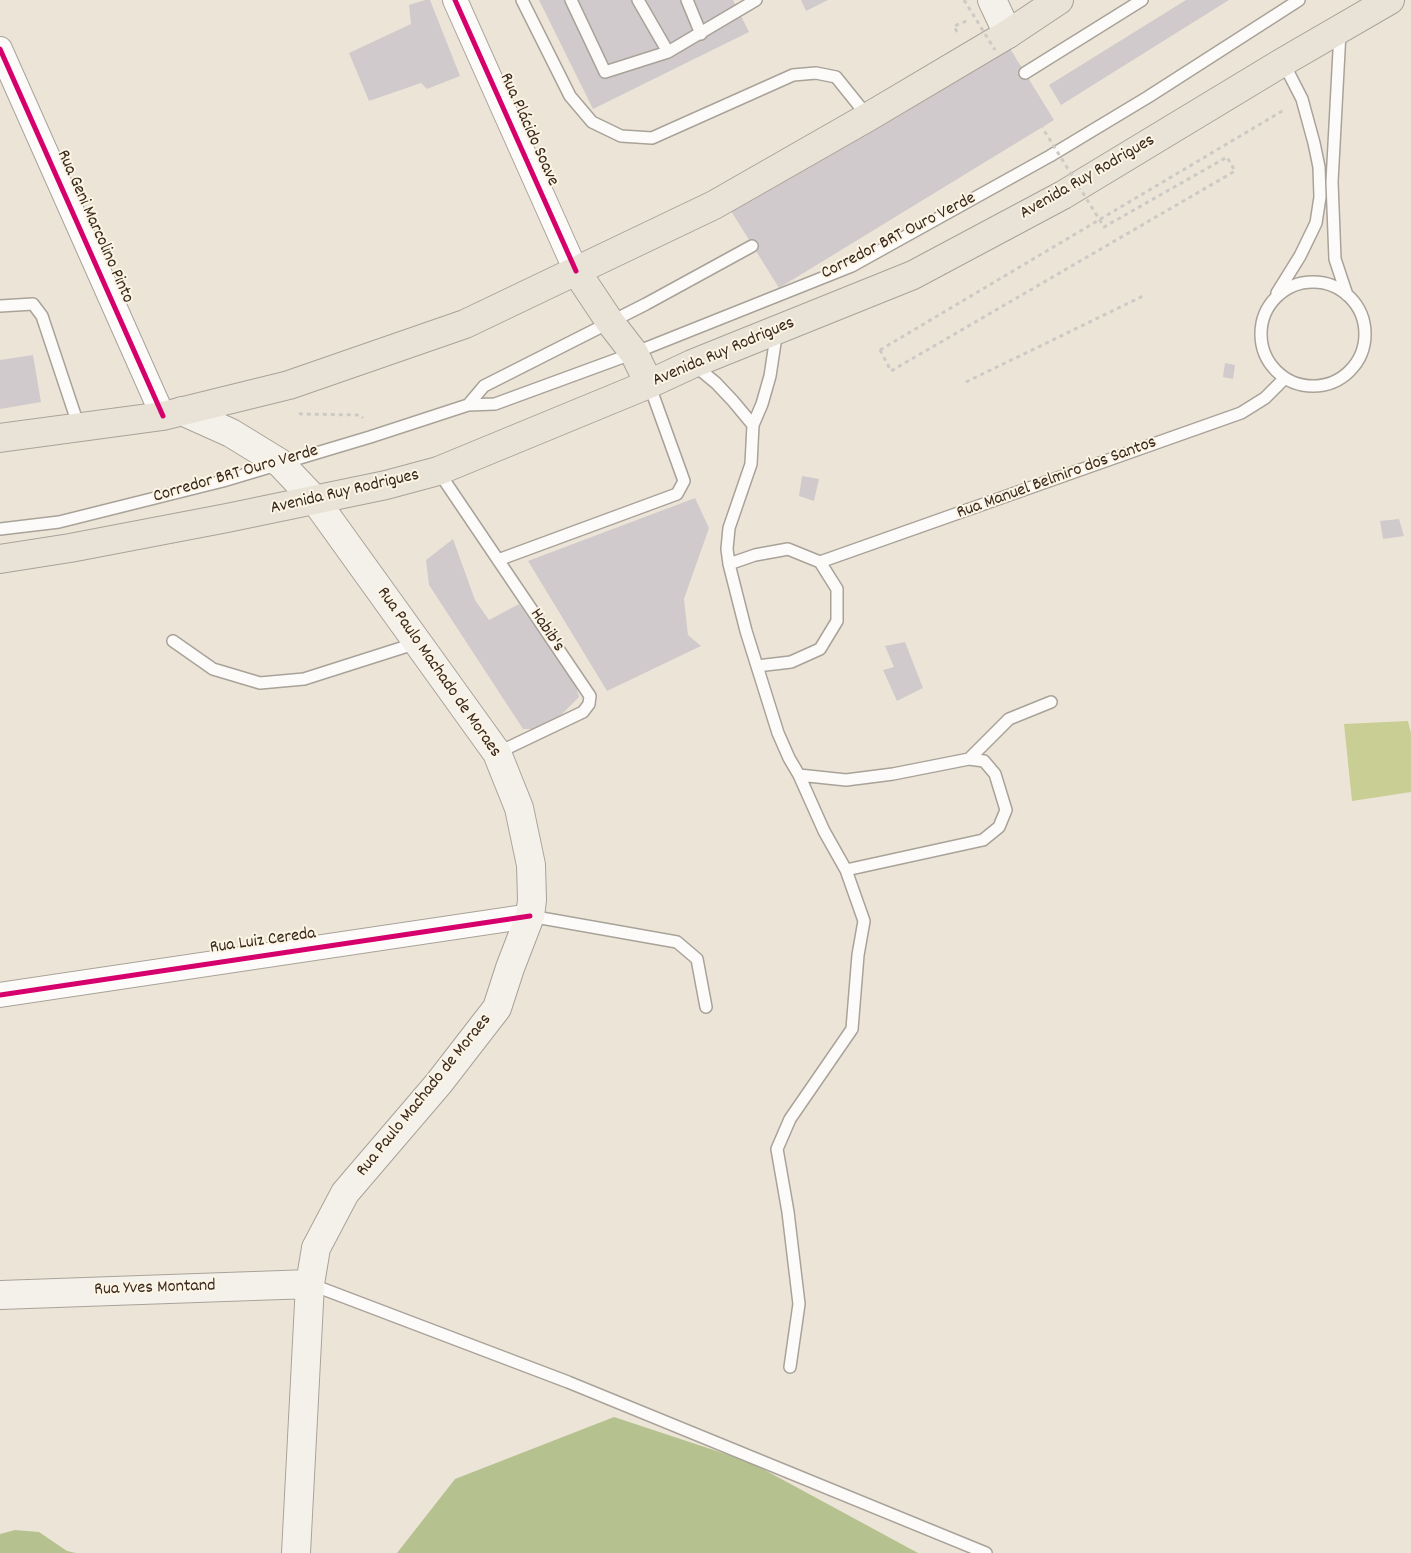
<!DOCTYPE html>
<html>
<head>
<meta charset="utf-8">
<style>
  body { margin:0 }
  canvas { display:block; background:#ece5d7 }
</style>
</head>
<body>
<canvas width="1411" height="1553"></canvas>
<script>
const ctx = document.querySelector('canvas').getContext('2d');
ctx.lineJoin = 'round';
function paint(path, color) { ctx.fillStyle = color; ctx.fill(path, 'evenodd'); }
const poly = rows => new Path2D(rows.map(r => 'M' + r).join(''));
function trace(path, color, width, dash) { ctx.strokeStyle = color; ctx.lineWidth = width; ctx.lineCap = dash ? 'butt' : 'round'; ctx.setLineDash(dash || []); ctx.stroke(path); }
function drawText(font, color, halo, rows, align = 'center') {
  ctx.font = font + ' Dekko,sans-serif'; ctx.lineWidth = 4; ctx.setLineDash([]); ctx.textBaseline = 'middle'; ctx.strokeStyle = halo; ctx.fillStyle = color; for (const [text, x, y, turn = 0] of rows) {
    ctx.save(); ctx.translate(x, y); ctx.rotate((+turn || 0) * Math.PI / 180); ctx.textAlign = isNaN(turn) ? turn : align; if (halo) ctx.strokeText(text, 0, 0); ctx.fillText(text, 0, 0); ctx.restore();
  }
}
const green = poly([
  [1408,721,1411,733,1411,792,1352,801,1344,724]
]);
const forest = poly([
  [614,1417,750,1462,918,1553,397,1553,455,1479],
  [15,1530,39,1532,67,1551,76,1553,0,1553,0,1534]
]);
const building = poly([
  [425,0,430,0,460,76,427,89,421,83,369,101,349,53,411,24,409,5],
  [539,0,733,0,749,32,593,109],
  [801,0,828,0,806,11],
  [1186,0,1229,0,1061,105,1049,85],
  [1006,42,1054,120,779,288,731,211],
  [33,355,41,402,0,409,0,360],
  [1225,363,1235,365,1233,379,1223,377],
  [802,476,819,479,814,501,799,496],
  [695,498,709,528,684,599,688,635,701,646,607,691,528,561],
  [1399,519,1404,536,1383,539,1380,521],
  [453,539,475,600,489,620,519,604,576,686,579,697,561,715,540,729,523,729,429,585,426,560],
  [905,642,923,688,897,701,883,670,894,667,885,646]
]);
const path = poly([
  [957,32,954,26,969,20],
  [880,350,1284,110],
  [966,382,1143,296],
  [299,413,301,414,360,415,363,418]
]);
const lane = poly([
  [522,0,570,96,592,122,621,136,652,138,793,75,816,73,836,77,869,118],
  [571,0,605,72,668,52,756,0],
  [638,0,668,52],
  [687,0,701,34],
  [1340,32,1332,182,1335,259,1347,295],
  [1025,73,1142,0],
  '1261 334a52 52 0 1 1 104 0a52 52 0 1 1-104 0Z',
  [1277,293,1300,256,1316,223,1320,197,1319,167,1314,143,1302,99,1283,62],
  [0,306,33,304,42,316,79,427],
  [777,330,770,376,762,404,753,425,751,464,729,528,727,549,729,564,746,631,778,733,789,758,799,775,846,780,893,774,969,759,984,761,995,774,1006,810,999,827,983,840,846,870,824,831,799,775],
  [693,364,716,383,733,401,753,425],
  [468,405,484,386,646,304,752,246],
  [438,471,590,696,589,704,583,712,497,753],
  [0,529,59,522,223,481,370,437,468,405,495,404,634,353,852,266,1050,156,1148,97,1299,0],
  [498,560,677,494,684,481,649,384],
  [820,562,1241,413,1265,398,1285,378],
  [729,564,755,555,788,549,820,562,837,589,837,621,820,649,791,662,757,666],
  [173,641,213,669,260,683,304,679,417,643],
  [969,759,1009,719,1051,702],
  [530,916,677,942,697,959,706,1007],
  [310,1284,568,1382,986,1553],
  [790,1367,799,1304,788,1212,777,1149,790,1119,852,1029,858,955,864,921,846,870]
]);
const street = poly([
  [455,0,576,271],
  [0,49,163,416],
  [0,995,530,916]
]);
const secondary = poly([
  [992,0,1008,34],
  [182,411,231,433,280,463,315,500,497,753,519,808,531,865,532,900,530,916,510,968,497,1008,439,1083,345,1193,316,1248,310,1284,296,1553],
  [0,1295,310,1284]
]);
const primary = poly([
  [576,271,610,322,634,353,649,384],
  [0,438,163,416,289,385,465,324,714,205,868,117,1008,34,1059,0],
  [0,559,70,548,227,518,386,485,438,471,649,384,692,364,913,275,1063,195,1283,62,1390,0]
]);
const pathBridge = poly([
  [964,0,995,50],
  [880,350,891,371,1235,171,1227,157,1104,227,1042,127]
]);
const cycleway = poly([
  [455,0,576,271],
  [0,49,163,416],
  [0,995,530,916]
]);
const streetNames = [
  ["Rua Plácido Soave",528,130,66],
  ["Avenida Ruy Rodrigues",1088,178,-30],
  ["Rua Geni Marcolino Pinto",94,227,66],
  ["Corredor BRT Ouro Verde",899,237,-27],
  ["Avenida Ruy Rodrigues",724,353,-23],
  ["Corredor BRT Ouro Verde",236,475,-16],
  ["Rua Manuel Belmiro dos Santos",1057,479,-20],
  ["Avenida Ruy Rodrigues",345,493,-13],
  ["Habib's",546,631,56],
  ["Rua Paulo Machado de Moraes",438,673,55],
  ["Rua Luiz Cereda",263,942,-8],
  ["Rua Paulo Machado de Moraes",425,1096,-51],
  ["Rua Yves Montand",155,1289,-2]
];
paint(green, '#c9ce94');
paint(forest, '#b6c190');
paint(building, '#d0cacc');
trace(lane, '#a9a299', 14);
trace(street, '#a9a299', 26);
trace(secondary, '#a9a299', 30);
trace(primary, '#a9a299', 30);
trace(path, '#cdc9c5', 3, [4, 4]);
trace(lane, '#fcfbf9', 11);
trace(street, '#fcfbf9', 24);
trace(secondary, '#f4f1eb', 28);
trace(primary, '#e9e2d6', 28);
trace(pathBridge, '#cdc9c5', 3, [4, 4]);
trace(cycleway, '#d6006c', 5);
drawText('18px', '#3b2a1e', '#fcf5e5', streetNames);
</script>
</body>
</html>
